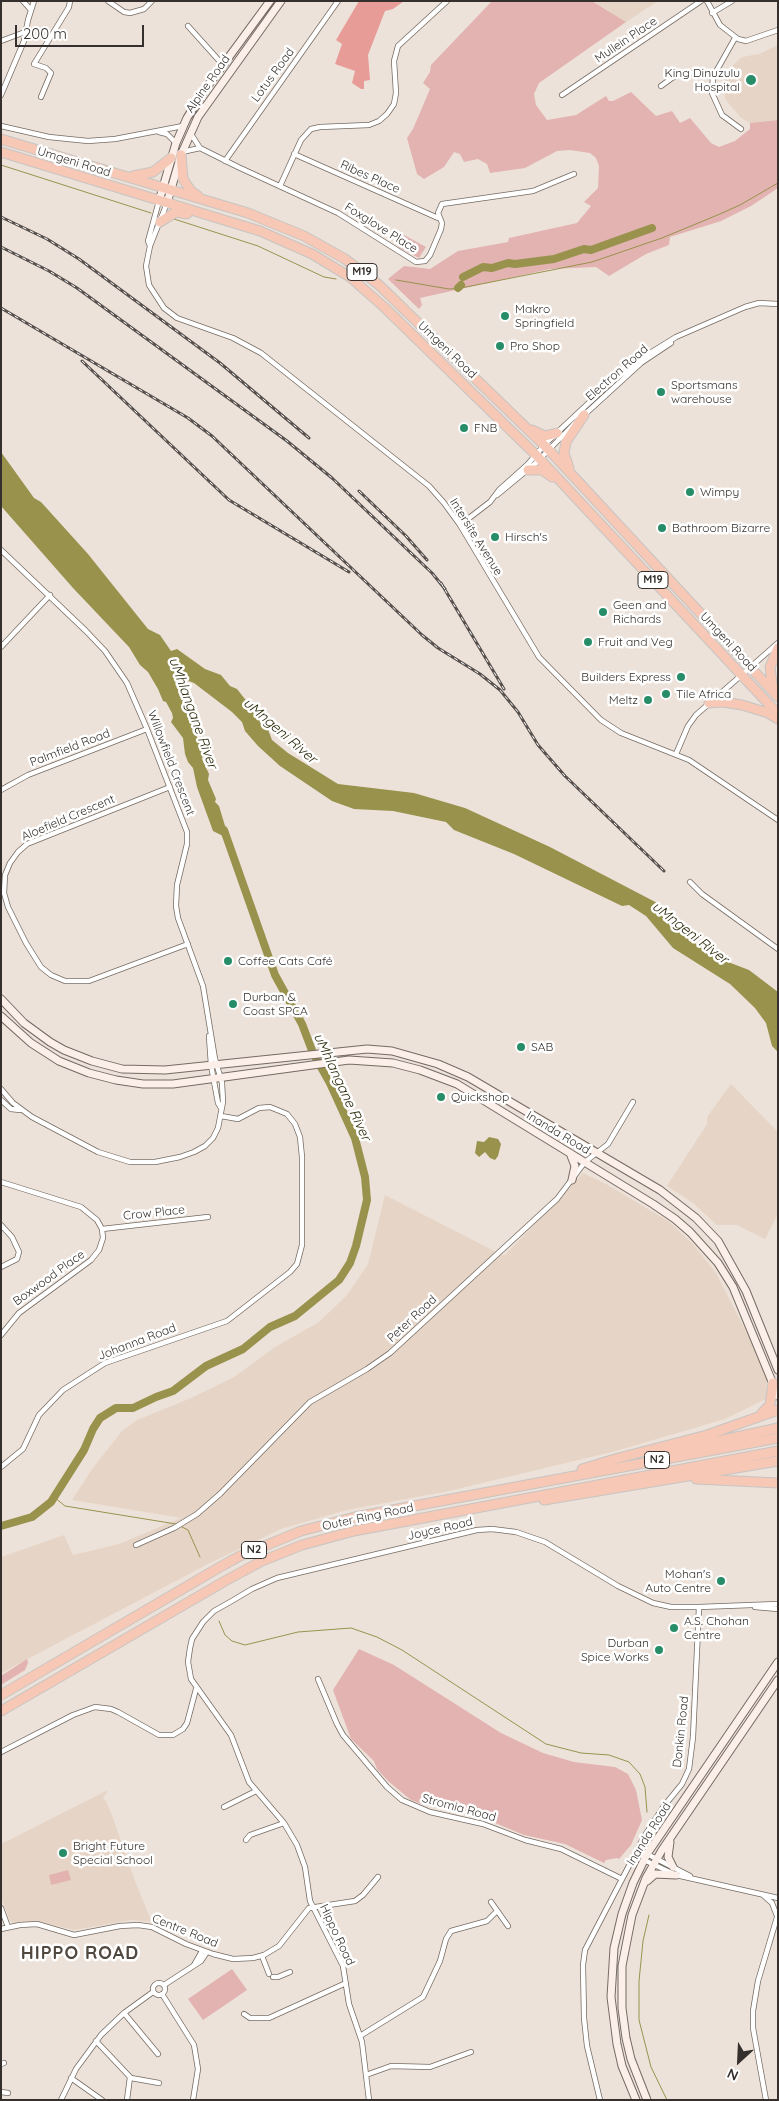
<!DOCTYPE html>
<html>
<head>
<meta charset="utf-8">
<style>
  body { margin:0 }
  #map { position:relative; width:779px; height:2101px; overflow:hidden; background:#ede2d9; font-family:Quicksand,sans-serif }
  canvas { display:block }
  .frame { position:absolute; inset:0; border:2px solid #35302d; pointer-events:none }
  .north { position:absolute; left:714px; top:2036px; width:50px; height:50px; -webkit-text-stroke:4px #fff; paint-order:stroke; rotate:205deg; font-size:14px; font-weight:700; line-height:20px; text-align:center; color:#35302d }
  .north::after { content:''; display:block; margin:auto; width:18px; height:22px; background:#35302d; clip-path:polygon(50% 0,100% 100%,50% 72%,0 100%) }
  .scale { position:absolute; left:15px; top:25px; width:129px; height:22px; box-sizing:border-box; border:2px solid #35302d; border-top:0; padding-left:6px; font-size:15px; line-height:18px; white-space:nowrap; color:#35302d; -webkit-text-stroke:4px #fff; paint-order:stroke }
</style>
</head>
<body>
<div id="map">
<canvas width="779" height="2101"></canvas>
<div class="frame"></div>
<div class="north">N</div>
<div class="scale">200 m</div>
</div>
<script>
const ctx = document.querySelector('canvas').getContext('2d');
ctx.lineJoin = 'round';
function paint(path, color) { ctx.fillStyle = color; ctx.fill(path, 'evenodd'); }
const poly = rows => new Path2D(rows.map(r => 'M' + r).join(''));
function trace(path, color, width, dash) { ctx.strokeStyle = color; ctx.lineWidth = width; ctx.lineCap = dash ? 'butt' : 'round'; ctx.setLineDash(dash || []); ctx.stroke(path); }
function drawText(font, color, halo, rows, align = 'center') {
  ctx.font = font + ' Quicksand,sans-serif'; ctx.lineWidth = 5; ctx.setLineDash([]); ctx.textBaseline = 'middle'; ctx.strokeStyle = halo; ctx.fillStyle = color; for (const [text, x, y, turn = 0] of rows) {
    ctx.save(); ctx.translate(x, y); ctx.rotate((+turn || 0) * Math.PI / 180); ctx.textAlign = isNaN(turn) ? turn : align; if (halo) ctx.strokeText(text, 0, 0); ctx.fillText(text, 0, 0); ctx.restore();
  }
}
const built = poly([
  [593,1,658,1,626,22],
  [778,45,778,120,750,123,741,118,726,100,723,90,725,77,732,66,742,57,759,54],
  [731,1084,778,1132,778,1214,765,1239,737,1225,717,1225,693,1203,667,1186,707,1124,707,1117],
  [583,1173,606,1184,668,1221,693,1244,716,1273,750,1339,767,1381,766,1399,725,1419,616,1451,449,1491,347,1510,281,1529,208,1564,1,1673,1,1557,64,1535,73,1555,119,1544,181,1518,72,1500,92,1469,122,1431,137,1420,191,1398,234,1377,275,1347,319,1322,347,1295,368,1264,385,1195,504,1256],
  [108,1790,103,1799,106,1801,113,1818,135,1881,152,1922,132,1920,74,1930,36,1921,13,1923,9,1919,1,1898,1,1844]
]);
const green = poly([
  [492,1,592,1,626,22,539,83,534,94,536,105,547,120,576,115,606,96,609,101,613,101,631,92,656,116,672,111,680,123,690,118,711,143,719,147,735,141,750,129,750,123,778,120,778,188,751,206,721,221,670,237,669,245,646,254,609,276,596,267,550,269,420,298,422,305,419,309,388,279,404,266,430,269,458,251,508,242,509,238,577,223,591,206,584,202,598,188,599,166,596,158,590,153,570,150,557,151,525,168,490,173,487,164,478,159,464,162,460,154,454,152,444,167,424,179,417,174,407,138,413,129,430,89,423,83,430,72,431,65],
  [404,235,426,247,419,258,398,247],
  [359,1649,394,1665,501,1733,543,1753,574,1762,615,1767,628,1774,636,1790,642,1820,631,1845,619,1859,617,1858,606,1860,604,1863,565,1844,524,1835,469,1812,431,1805,425,1805,411,1800,388,1781,377,1769,374,1761,351,1739,333,1690],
  [27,1659,28,1663,25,1670,1,1685,1,1676],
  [68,1870,71,1880,51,1885,49,1875],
  [232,1969,247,1990,203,2020,188,1999]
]);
const forest = poly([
  [359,1,404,1,393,9,385,11,368,55,370,80,364,81,364,89,361,89,352,83,355,71,335,64,342,44,336,40]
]);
const water = poly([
  [1,452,34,498,41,502,88,554,148,629,160,635,171,651,177,649,205,669,221,675,230,686,237,689,267,727,272,740,288,753,338,784,414,793,465,808,550,847,661,905,674,922,696,944,715,957,749,970,778,992,778,1052,772,1046,766,1023,755,1008,730,984,673,948,646,916,629,905,622,906,514,854,454,830,446,822,393,811,354,809,332,801,280,766,258,746,245,731,242,722,232,712,194,683,178,677,175,681,185,701,189,704,188,709,196,727,195,731,203,753,202,759,209,774,208,780,216,799,215,802,219,806,229,839,213,831,197,787,193,768,188,762,185,754,183,738,171,722,173,718,172,713,166,702,163,701,158,689,148,672,140,665,129,647,73,588,1,506],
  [489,1137,498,1139,501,1144,498,1156,495,1160,490,1158,485,1152,479,1157,475,1153,477,1141,484,1142]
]);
const stream = poly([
  [1,165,151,213],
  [174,219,258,246,324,277,336,279],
  [396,280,449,289,461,288,592,262,662,238,720,214,740,205,778,183],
  [54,1497,65,1506,176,1524],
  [180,1526,188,1530,200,1557],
  [219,1621,225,1635,232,1641,245,1645,298,1632,351,1628,377,1637,402,1650,546,1744,581,1753,609,1755,629,1762,640,1774,645,1787,647,1812],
  [649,1915,643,1941,639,1981,639,2020,651,2067,667,2100]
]);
const river = poly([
  [463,277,483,267,492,268,508,263,515,264,554,259,584,249,591,250,652,228],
  [458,288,461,285],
  [1,1526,32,1517,51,1502,84,1450,93,1429,100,1418,116,1408,133,1408,156,1397,173,1391,206,1366,243,1349,270,1327,295,1316,339,1280,350,1263,356,1246,367,1200,365,1177,355,1138,330,1083,313,1053,302,1024,275,975,224,830]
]);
const street = poly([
  [23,1,31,10],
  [108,1,124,12,130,13,144,9,152,1],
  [707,1,720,25,738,39,746,41,778,30],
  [712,13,732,1],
  [188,26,223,65],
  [735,38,713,77,712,93,722,115,741,129],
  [1,41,25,32],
  [661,86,672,78,683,73,697,73,713,77],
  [1,95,24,41,28,20,34,1],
  [562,95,701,1],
  [41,97,51,73,46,68,34,64,69,7,70,1],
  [1,126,49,137,88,141,115,139,183,126],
  [159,132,167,134,176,143],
  [191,134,200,148,238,167,338,213,416,262,425,261,430,255,441,229,442,223,438,213,442,204,533,191,574,174],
  [182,152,200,148],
  [294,154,438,218],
  [225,161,338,1],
  [280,186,301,140,311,129,320,127,369,125,379,121,387,114,394,104,396,93,394,61,398,46,447,1],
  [167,203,150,246,146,266,149,285,164,308,177,318,233,338,261,353,429,486,444,503,460,525,539,657,601,720,621,733,689,760,778,820],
  [150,246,148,241,159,201],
  [583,416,641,363,671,343],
  [497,495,537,462,574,424],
  [460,525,490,502,499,490,527,465,547,442,607,386,642,358,676,337,745,307,759,303,778,304],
  [1,550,86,631,105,651,127,683,147,729,187,832,187,844,177,885,176,906,178,918,203,986,215,1059,222,1083,223,1102,218,1128,213,1138,205,1146,194,1152,180,1157,155,1162,130,1162,98,1152,32,1117,13,1103,1,1089],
  [1,647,50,595],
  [676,754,688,726,696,715,778,643],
  [170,787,27,844,18,852,10,863,5,875,4,893,8,907,26,943,41,967,51,975,65,981,89,981,188,944],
  [1,790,28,775,147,729],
  [690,882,702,894,778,949],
  [209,1036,211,1065,218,1103,221,1108],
  [1,1100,11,1109,20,1110],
  [1,1182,81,1207,97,1220,102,1229,103,1238,99,1250,91,1260,19,1313,1,1335],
  [1,1225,12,1237,19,1252,17,1259,1,1267],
  [102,1229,208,1217],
  [1,1467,23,1449,39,1415,63,1390,105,1363,227,1321,290,1272,297,1264,302,1245,302,1157,300,1137,295,1124,287,1114,270,1107,259,1108,238,1119,221,1116],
  [136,1545,174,1528,197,1514,220,1494,310,1402,367,1369,390,1353,557,1199,585,1162,608,1144,633,1102],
  [755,1607,778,1609],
  [318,1679,337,1724,343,1735,387,1787,402,1800,430,1812,483,1824,525,1840,561,1849,622,1879],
  [1,1752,73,1715,95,1707,111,1709,118,1712,159,1735,173,1735,183,1729,187,1723,196,1689],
  [224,1807,256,1791],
  [246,1840,250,1835,284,1823],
  [647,1854,690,1876],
  [644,1860,676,1875,778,1898],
  [763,1895,772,1903,777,1916],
  [491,1902,508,1926],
  [1,1908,8,1927],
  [1,1929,20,1925,37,1924,74,1935,120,1926,138,1925,152,1927,186,1944,213,1954,233,1959,253,1958,264,1955,279,1946,309,1908,355,1901,363,1895,378,1877],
  [262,1956,269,1974],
  [194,1965,202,1951],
  [273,1977,278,1977,290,1972],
  '153 1989a6 6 0 1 1 12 0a6 6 0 1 1-12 0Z',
  [164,1985,201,1961,207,1952],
  [162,1994,194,2045,198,2069,193,2100],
  [124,2013,158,2054],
  [244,2014,250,2018,269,2018,346,1983],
  [360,2036,423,1997,440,1961,446,1939,451,1931,487,1921,497,1911],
  [96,2041,131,2078,159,2083],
  [1,2064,4,2063],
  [366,2075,391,2066,430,2067,471,2052],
  [71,2078,102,2100],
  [1,2092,8,2093],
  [61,2100,76,2069,101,2035,124,2013,153,1992],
  [127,2100,130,2077],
  [369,2100,362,2042,349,2004,343,1966,310,1901,305,1867,297,1845,284,1823,249,1782,231,1735,191,1679,188,1662,190,1648,192,1639,203,1622,214,1611,230,1602,252,1589,277,1578,477,1530,492,1529,516,1532,545,1542,618,1586,653,1603,671,1607,699,1607,778,1604],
  [600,2100,587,2046,584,2018,583,1965,585,1950,644,1837,664,1806,682,1784,689,1769,693,1737,699,1607],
  [766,2100,753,2028,753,2011,758,1981,778,1914]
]);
const secondary = poly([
  [159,201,176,143,187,118,204,91,270,1],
  [167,203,181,155,198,117,281,1],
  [1,999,24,1023,50,1042,64,1050,92,1061,122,1069,165,1070,367,1049,392,1051,438,1064,468,1077,660,1190,696,1218,718,1241,746,1291,778,1370],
  [1,1016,31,1043,59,1061,89,1073,116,1080,143,1084,173,1084,349,1060,393,1063,420,1070,457,1084,653,1204,675,1219,690,1232,718,1263,733,1287,778,1396],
  [570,1153,575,1166,572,1180],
  [670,1842,668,1857,673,1867],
  [647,1881,655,1874,676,1875],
  [636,2100,622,2066,617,2044,611,1997,614,1948,622,1914,633,1883,647,1854,778,1662],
  [647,2100,631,2059,626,2038,622,2008,622,1966,632,1915,646,1878,662,1850,778,1680]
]);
const highway = poly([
  [1,139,248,213,304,236,345,259,378,284,548,449,778,697],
  [1,152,260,231,312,254,350,277,384,307,536,455,778,714],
  [181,155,183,179,191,191,198,196],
  [133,176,153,172,171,158],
  [160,222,176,212,187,214],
  [532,430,545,436,557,433],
  [569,468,564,453,566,442,584,415],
  [528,470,542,470,552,477],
  [773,691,770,667,778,648],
  [709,703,723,702,742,705,768,713,778,719],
  [762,1413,770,1405,773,1383],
  [662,1453,778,1428],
  [582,1469,615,1459,707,1435,778,1410],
  [696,1479,778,1483],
  [544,1500,778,1461],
  [1,1695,220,1567,240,1556,301,1531,355,1517,778,1438],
  [1,1711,225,1581,262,1561,302,1545,354,1531,778,1451]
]);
const rail = poly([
  [1,217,47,239,79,259,220,363,309,438],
  [1,247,49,271,77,288,287,441,332,478,432,573,445,589],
  [1,308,188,418,212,436,422,635,438,648,480,674,500,690,518,712,538,745,565,776,664,871],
  [82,361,229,500,349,572],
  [359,491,406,536,427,560],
  [441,583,504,689]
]);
const markers = [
  [751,80,6,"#278d69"],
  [505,316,5,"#278d69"],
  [500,346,5,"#278d69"],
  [661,392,5,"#278d69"],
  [464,428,5,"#278d69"],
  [690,492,5,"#278d69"],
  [662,528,5,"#278d69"],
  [495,537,5,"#278d69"],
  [603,612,5,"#278d69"],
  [588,642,5,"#278d69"],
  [681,677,5,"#278d69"],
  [666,694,5,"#278d69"],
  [648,700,5,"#278d69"],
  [228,961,5,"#278d69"],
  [233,1004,5,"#278d69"],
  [521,1047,5,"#278d69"],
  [441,1097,5,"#278d69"],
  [721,1581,5,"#278d69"],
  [674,1628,5,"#278d69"],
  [659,1650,5,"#278d69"],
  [63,1853,5,"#278d69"]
];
const shields = [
  [362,272,30],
  [653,580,30],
  [657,1460,25],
  [254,1550,25]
];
const shieldNames = [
  ["M19",362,272],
  ["M19",653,580],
  ["N2",657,1460],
  ["N2",254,1550]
];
const streetNames = [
  ["Mullein Place",626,40,-34],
  ["Lotus Road",273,75,-54],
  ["Alpine Road",208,84,-55],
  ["Umgeni Road",74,162,17],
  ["Ribes Place",370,177,24],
  ["Foxglove Place",381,228,32],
  ["Umgeni Road",447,350,44],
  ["Electron Road",617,373,-41],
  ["Intersite Avenue",476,537,58],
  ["Umgeni Road",728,642,47],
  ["Palmfield Road",70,748,-21],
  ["Willowfield Crescent",171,763,69],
  ["Aloefield Crescent",68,818,-23],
  ["Inanda Road",558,1133,31],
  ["Crow Place",154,1213,-6],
  ["Boxwood Place",49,1278,-36],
  ["Peter Road",412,1319,-43],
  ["Johanna Road",137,1342,-21],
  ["Outer Ring Road",368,1517,-12],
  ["Joyce Road",440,1529,-13],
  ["Donkin Road",681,1732,-84],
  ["Stromia Road",459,1808,15],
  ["Inanda Road",649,1834,-58],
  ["Centre Road",185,1931,22],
  ["Hippo Road",337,1935,65]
];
const poiNames = [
  ["King Dinuzulu",740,73,"right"],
  ["Hospital",740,87,"right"],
  ["Makro",515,309],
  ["Springfield",515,323],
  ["Pro Shop",510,346],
  ["Sportsmans",671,385],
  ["warehouse",671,399],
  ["FNB",474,428],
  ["Wimpy",700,492],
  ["Bathroom Bizarre",672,528],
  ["Hirsch's",505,537],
  ["Geen and",613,605],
  ["Richards",613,619],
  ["Fruit and Veg",598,642],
  ["Builders Express",671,677,"right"],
  ["Tile Africa",676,694],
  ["Meltz",638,700,"right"],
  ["Coffee Cats Café",238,961],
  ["Durban &",243,997],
  ["Coast SPCA",243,1011],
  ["SAB",531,1047],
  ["Quickshop",451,1097],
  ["Mohan's",711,1574,"right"],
  ["Auto Centre",711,1588,"right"],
  ["A.S. Chohan",684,1621],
  ["Centre",684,1635],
  ["Durban",649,1643,"right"],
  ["Spice Works",649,1657,"right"],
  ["Bright Future",73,1846],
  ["Special School",73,1860]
];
const waterNames = [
  ["uMhlangane River",193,713,70],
  ["uMngeni River",280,731,41],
  ["uMngeni River",690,933,38],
  ["uMhlangane River",342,1087,65]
];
const districtNames = [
  ["HIPPO ROAD",80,1954]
];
paint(built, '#e6d5c6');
paint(green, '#e2b3b0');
paint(forest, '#e79c97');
paint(water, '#98924d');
trace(stream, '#98924d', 1);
trace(river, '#98924d', 8);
trace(street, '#746b63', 6);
trace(secondary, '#746b63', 9);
trace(highway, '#c6c5c4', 11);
trace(street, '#fff', 4.5);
trace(secondary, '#fceee9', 7);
trace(highway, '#f6c8b5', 9);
trace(rail, '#564f4b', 3);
trace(rail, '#fff', 1, [4]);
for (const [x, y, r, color] of markers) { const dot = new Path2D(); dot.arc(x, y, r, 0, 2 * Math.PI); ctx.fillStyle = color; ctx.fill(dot); trace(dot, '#fff', 2); }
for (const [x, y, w] of shields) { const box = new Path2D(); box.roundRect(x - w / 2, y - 8.5, w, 17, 4); ctx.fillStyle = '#fff'; ctx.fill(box); trace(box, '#35302d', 1); }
drawText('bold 11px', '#35302d', null, shieldNames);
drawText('12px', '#35302d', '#fff', streetNames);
drawText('12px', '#35302d', '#fff', poiNames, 'left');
drawText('italic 14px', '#2d2b0b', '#fff', waterNames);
ctx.letterSpacing = '1px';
drawText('bold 18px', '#50473f', '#fff', districtNames);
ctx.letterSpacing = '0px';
</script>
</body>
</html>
